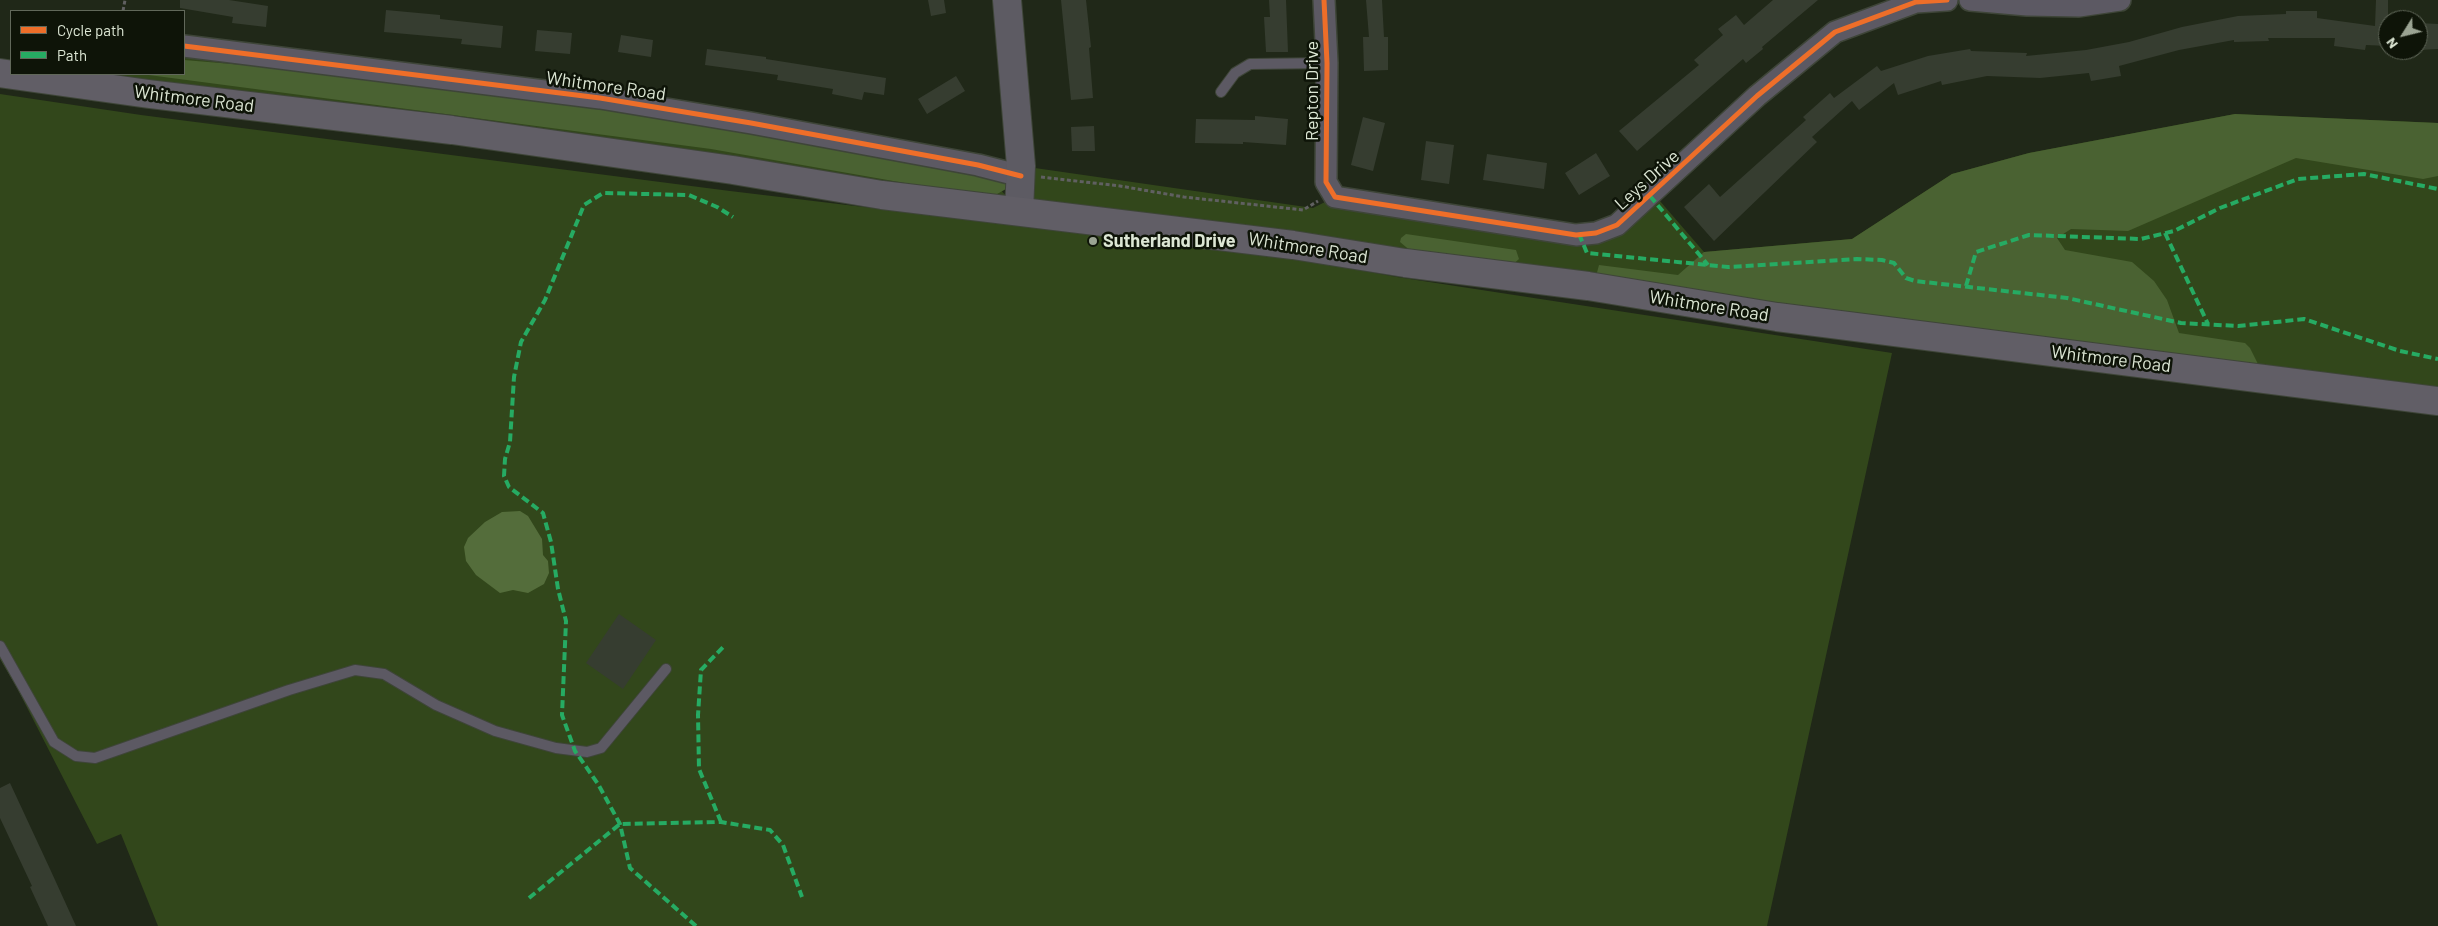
<!DOCTYPE html>
<html>
<head>
<meta charset="utf-8">
<style>
  body { margin:0 }
  #map { position:relative; width:2438px; height:926px; overflow:hidden; background:#202818; font-family:Barlow,sans-serif }
  canvas { display:block }
  .legend { position:absolute; left:10px; top:10px; width:175px; height:65px; box-sizing:border-box; background:#0e1408; border:1px solid #61685a; margin:0; padding:6px 9px; list-style:none; font-size:15px; color:#dde7d5 }
  .legend li { display:flex; align-items:center; gap:10px; height:25px }
  .legend b { width:25px; border:1px solid #61685a }
  .north { position:absolute; left:2378px; top:10px; width:50px; height:50px; box-sizing:border-box; background:#0e1408; border:1px solid #61685a; border-radius:50%; rotate:234deg; font-size:14px; font-weight:700; line-height:20px; text-align:center; color:#dde7d5 }
  .north::after { content:''; display:block; margin:auto; width:18px; height:22px; background:#9ba493; clip-path:polygon(50% 0,100% 100%,50% 72%,0 100%) }
</style>
</head>
<body>
<div id="map">
<canvas width="2438" height="926"></canvas>
<ul class="legend">
<li><b style="height:6px;background:#ee6e29"></b>Cycle path</li>
<li><b style="height:6px;background:#26ab63"></b>Path</li>
</ul>
<div class="north">N</div>
</div>
<script>
const ctx = document.querySelector('canvas').getContext('2d');
ctx.lineJoin = 'round';
function paint(path, color) { ctx.fillStyle = color; ctx.fill(path, 'evenodd'); }
const poly = rows => new Path2D(rows.map(r => 'M' + r).join(''));
function trace(path, color, width, dash) { ctx.strokeStyle = color; ctx.lineWidth = width; ctx.lineCap = dash ? 'butt' : 'round'; ctx.setLineDash(dash || []); ctx.stroke(path); }
function drawText(font, color, halo, rows, align = 'center') {
  ctx.font = font + ' Barlow,sans-serif'; ctx.lineWidth = 5; ctx.setLineDash([]); ctx.textBaseline = 'middle'; ctx.strokeStyle = halo; ctx.fillStyle = color; for (const [text, x, y, turn = 0] of rows) {
    ctx.save(); ctx.translate(x, y); ctx.rotate((+turn || 0) * Math.PI / 180); ctx.textAlign = isNaN(turn) ? turn : align; if (halo) ctx.strokeText(text, 0, 0); ctx.fillText(text, 0, 0); ctx.restore();
  }
}
const green = poly([
  [184,46,570,94,751,123,978,165,1019,210,1021,166,1313,208,1335,197,1576,235,1596,233,1617,225,1653,193,1704,252,1852,239,1952,174,2029,153,2235,114,2438,123,2438,401,1777,317,1588,286,1386,260,1288,244,1155,226,901,196,733,170,571,150,451,129,137,92,90,84,97,74,184,74],
  [0,94,141,115,730,191,1298,259,1397,277,1892,353,1767,926,158,926,121,834,97,844,17,688,0,659]
]);
const forest = poly([
  [184,60,268,67,613,110,1007,176,1006,189,990,198,711,149,141,74,184,74],
  [2235,114,2438,123,2438,176,2423,179,2296,158,2128,231,2071,229,2057,238,2065,250,2132,262,2154,281,2167,300,2179,333,2245,343,2250,348,2260,368,1595,280,1599,265,1678,275,1704,252,1852,239,1952,174,2029,153],
  [1406,234,1516,250,1519,259,1511,266,1412,252,1400,242,1401,238]
]);
const water = poly([
  [520,511,528,516,542,539,543,555,548,561,549,573,544,584,528,593,513,590,500,593,476,575,466,561,464,547,468,538,485,522,502,512]
]);
const building = poly([
  [180,0,229,0,268,6,266,27,232,23,233,17,180,8],
  [928,0,944,0,946,13,931,16],
  [1061,0,1086,0,1091,47,1089,48,1093,98,1071,100],
  [1269,0,1286,0,1288,52,1266,52,1264,17,1270,17],
  [1366,0,1382,0,1384,37,1388,37,1388,70,1364,71,1363,37,1369,37],
  [1773,0,1818,0,1762,47,1763,49,1746,63,1743,59,1637,151,1619,131,1699,65,1694,60,1723,35,1718,29,1736,15,1744,25],
  [2376,0,2388,0,2388,46,2366,45,2365,50,2334,46,2335,38,2268,38,2269,41,2234,42,2234,40,2179,50,2119,66,2121,76,2091,81,2089,73,2040,78,1987,76,1942,85,1941,81,1898,95,1894,83,1859,110,1852,101,1812,137,1817,142,1714,241,1684,207,1709,184,1720,197,1806,120,1803,117,1830,93,1834,98,1877,66,1881,71,1928,56,1970,49,1971,51,2027,53,2026,56,2086,50,2129,42,2182,27,2238,16,2286,14,2286,11,2317,11,2317,18,2375,26],
  [386,10,440,15,440,19,503,26,501,48,461,44,462,39,384,32],
  [2418,23,2438,24,2438,49,2418,50],
  [537,30,572,33,570,54,535,51],
  [621,35,653,40,651,57,618,52],
  [707,49,766,57,766,59,886,78,884,95,864,92,862,100,832,94,833,89,777,80,778,75,705,65],
  [956,76,965,91,927,114,918,99],
  [1255,116,1288,119,1286,145,1243,142,1243,144,1195,143,1196,119,1255,120],
  [1363,117,1385,123,1373,171,1351,165],
  [1094,126,1095,151,1072,151,1071,127],
  [1426,141,1454,145,1449,184,1421,180],
  [1596,153,1610,176,1579,195,1565,173],
  [1487,154,1547,163,1544,189,1483,180],
  [619,614,656,640,623,689,586,663],
  [10,783,50,869,76,926,48,926,30,887,32,886,0,818,0,788]
]);
const path = poly([
  [123,11,125,0],
  [1041,177,1120,186,1184,197,1303,210,1318,201]
]);
const lane = poly([
  [1221,92,1235,73,1250,64,1327,63],
  [0,646,54,742,76,756,95,758,289,690,355,670,384,674,436,705,495,731,556,748,587,752,601,748,666,669]
]);
const street = poly([
  [1324,0,1327,63,1326,182,1335,197,1576,235,1596,233,1617,225,1757,96,1835,32,1916,2,1947,0],
  [1970,0,2027,5,2079,6,2120,0],
  [184,46,600,98,751,123,978,165,1021,176]
]);
const secondary = poly([
  [1007,0,1021,166,1019,211]
]);
const highway = poly([
  [0,73,149,94,452,130,733,170,882,195,1293,245,1405,263,1588,286,1777,317,2438,401]
]);
const quiet = poly([
  [1650,196,1708,265],
  [2165,233,2208,324],
  [1579,234,1587,253,1728,267,1857,259,1882,260,1894,263,1906,278,1915,281,2067,298,2181,323,2238,326,2304,319,2400,351,2438,359],
  [1966,286,1976,252,2029,235,2141,239,2174,231,2220,208,2298,179,2364,174,2438,189],
  [721,822,699,769,698,715,701,670,725,645],
  [529,898,620,824,721,822,770,830,783,845,802,897],
  [696,926,630,868,620,824,598,784,575,751,562,715,566,621,558,589,551,542,543,513,509,487,504,476,505,459,510,442,514,377,521,342,545,300,584,205,603,193,689,195,717,207,733,217]
]);
const cycleway = poly([
  [1324,0,1327,63,1326,182,1335,197,1576,235,1596,233,1617,225,1757,96,1835,32,1916,2,1947,0],
  [184,46,600,98,751,123,978,165,1021,176]
]);
const markers = [
  [1093,241,5,"#9ba493"]
];
const streetNames = [
  ["Whitmore Road",606,86,8],
  ["Repton Drive",1312,91,-90],
  ["Whitmore Road",194,99,7],
  ["Leys Drive",1647,180,-42],
  ["Whitmore Road",1308,248,9],
  ["Whitmore Road",1709,306,9],
  ["Whitmore Road",2111,359,7]
];
const poiNames = [
  ["Sutherland Drive",1103,241]
];
paint(green, '#32471b');
paint(forest, '#4a6232');
paint(water, '#546d3b');
paint(building, '#363d30');
trace(lane, '#3e4538', 12);
trace(street, '#3e4538', 24);
trace(secondary, '#3e4538', 30);
trace(highway, '#3e4538', 30);
trace(path, '#606061', 3, [4, 2.5]);
trace(lane, '#5c5963', 10);
trace(street, '#5c5963', 21);
trace(secondary, '#5d5b63', 28);
trace(highway, '#615e66', 28);
trace(quiet, '#26ab63', 4, [8, 4]);
trace(cycleway, '#ee6e29', 5);
for (const [x, y, r, color] of markers) { const dot = new Path2D(); dot.arc(x, y, r, 0, 2 * Math.PI); ctx.fillStyle = color; ctx.fill(dot); trace(dot, '#0e1408', 2); }
drawText('18px', '#dde7d5', '#0e1408', streetNames);
drawText('bold 18px', '#dde7d5', '#0e1408', poiNames, 'left');
</script>
</body>
</html>
